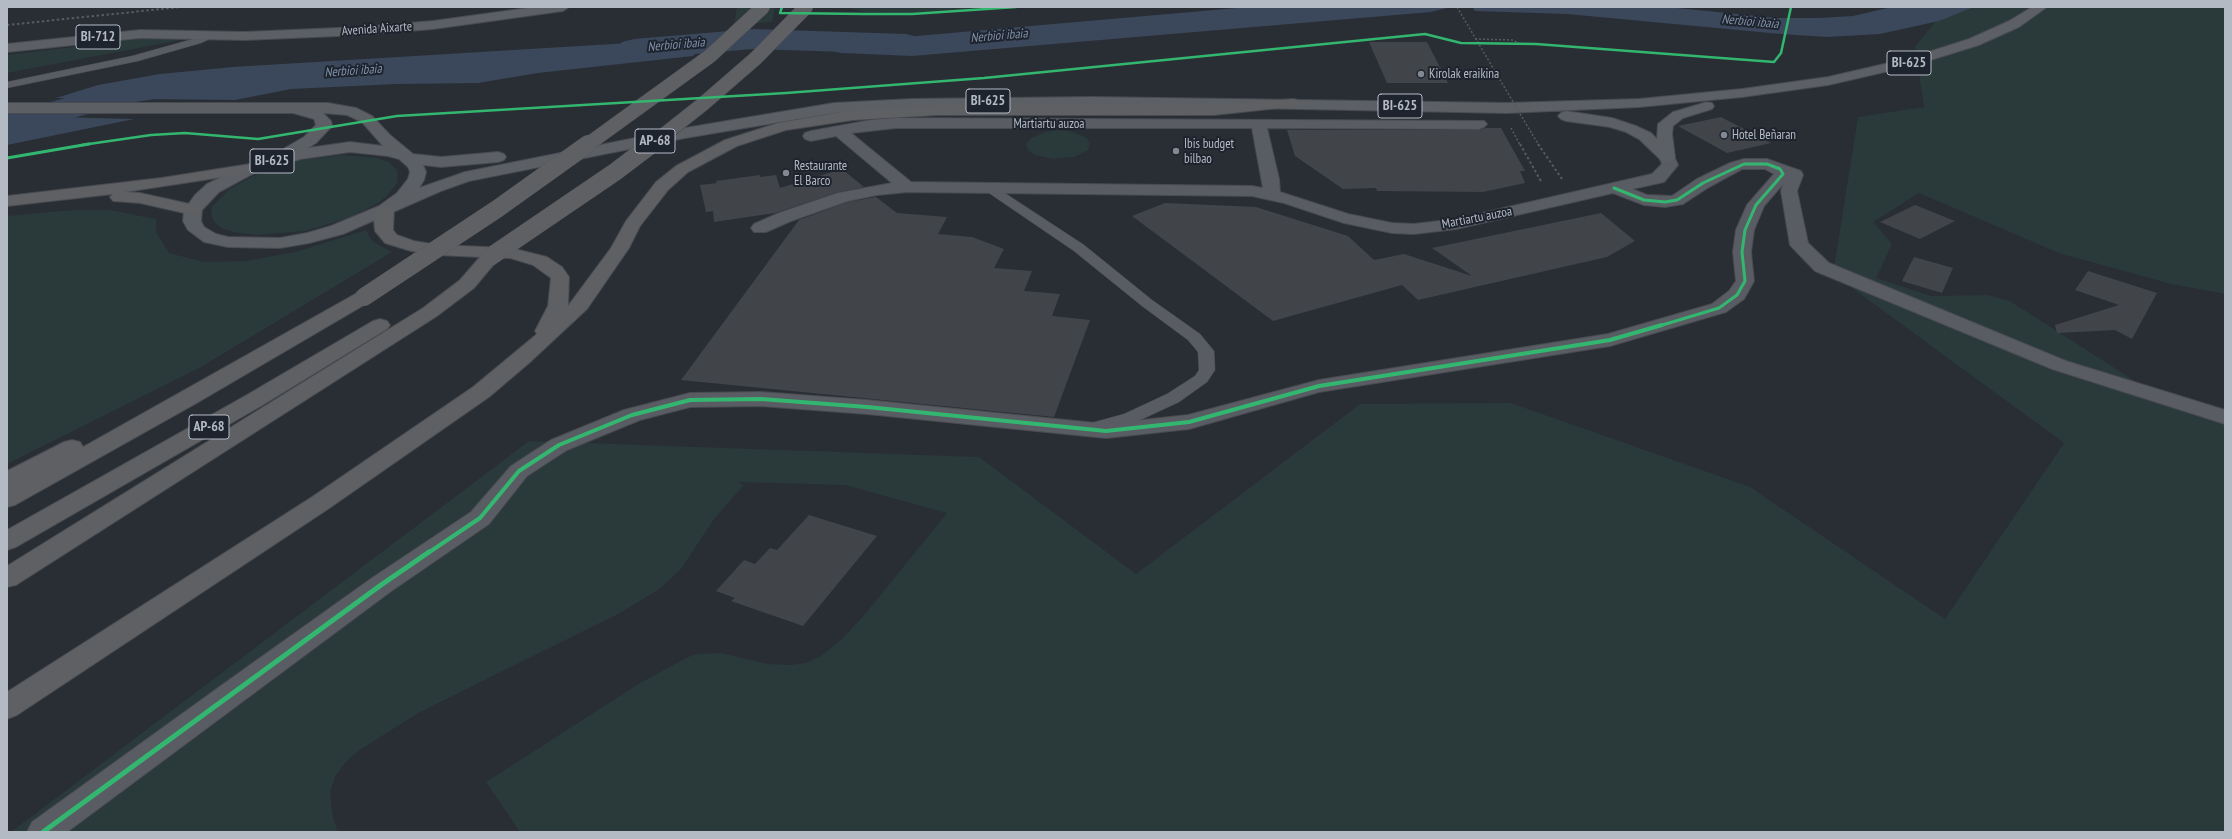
<!DOCTYPE html>
<html>
<head>
<meta charset="utf-8">
<style>
  body { margin:0 }
  #map { position:relative; width:2232px; height:839px; overflow:hidden; background:#292e34; font-family:"PT Sans Narrow",sans-serif }
  canvas { display:block }
  .frame { position:absolute; inset:0; border:8px solid #b4bac4; pointer-events:none }
</style>
</head>
<body>
<div id="map">
<canvas width="2232" height="839"></canvas>
<div class="frame"></div>
</div>
<script>
const ctx = document.querySelector('canvas').getContext('2d');
ctx.lineJoin = 'round';
function paint(path, color) { ctx.fillStyle = color; ctx.fill(path, 'evenodd'); }
const poly = rows => new Path2D(rows.map(r => 'M' + r).join(''));
function trace(path, color, width, dash) { ctx.strokeStyle = color; ctx.lineWidth = width; ctx.lineCap = dash ? 'butt' : 'round'; ctx.setLineDash(dash || []); ctx.stroke(path); }
function drawText(font, color, halo, rows, align = 'center') {
  ctx.font = font + ' "PT Sans Narrow",sans-serif'; ctx.lineWidth = 4; ctx.setLineDash([]); ctx.textBaseline = 'middle'; ctx.strokeStyle = halo; ctx.fillStyle = color; for (const [text, x, y, turn = 0] of rows) {
    ctx.save(); ctx.translate(x, y); ctx.rotate((+turn || 0) * Math.PI / 180); ctx.textAlign = isNaN(turn) ? turn : align; if (halo) ctx.strokeText(text, 0, 0); ctx.fillText(text, 0, 0); ctx.restore();
  }
}
const green = poly([
  [737,7,775,7,772,22,734,25],
  [846,7,996,7,912,13,864,12],
  [1947,7,2225,7,2225,294,2171,284,2059,253,1919,193,1873,222,1892,244,1876,278,1931,296,1987,295,2010,301,2149,390,2225,411,2225,832,520,832,486,782,640,683,688,657,698,654,721,653,768,664,790,665,806,663,821,656,842,639,866,613,947,513,845,485,738,482,744,485,714,519,681,569,658,590,618,614,420,712,358,751,345,763,336,775,330,792,333,818,338,832,11,832,529,441,979,457,1136,574,1360,404,1511,403,1750,487,1945,619,2064,443,1833,274,1858,117,1924,107,1915,47],
  [146,38,186,39,7,73,7,55],
  [1060,130,1073,132,1087,138,1090,144,1088,150,1074,157,1053,159,1035,155,1028,150,1026,144,1031,138,1046,132],
  [342,155,377,158,389,162,397,170,398,182,387,196,378,203,351,217,305,231,257,235,238,233,223,229,215,223,211,215,212,207,229,189,259,173,300,160],
  [73,210,110,210,156,219,156,232,169,253,204,262,245,261,295,252,366,230,372,241,392,252,201,367,7,464,7,216]
]);
const water = poly([
  [1248,7,1447,8,1431,12,912,56,841,53,829,50,836,38,905,37],
  [1472,7,1667,7,1777,18,1819,18,1853,16,1892,7,1974,7,1939,21,1880,34,1827,37,1781,34,1567,14,1475,11],
  [712,38,693,56,538,73,478,83,396,84,291,89,235,100,56,98,98,85,160,74,233,67],
  [7,116,10,116,134,119,7,145]
]);
const river = poly([
  [753,29,906,34,918,37,922,44,918,51,906,54,753,49,634,59,622,56,618,49,622,42,634,39,753,29],
  [174,76,186,80,192,87,186,94,123,104,7,137,7,114,120,83,174,76]
]);
const building = poly([
  [1369,42,1427,42,1448,83,1387,83],
  [1721,117,1771,143,1727,153,1678,126],
  [1485,128,1501,128,1525,171,1520,171,1525,183,1483,192,1377,191,1376,188,1343,189,1295,156,1287,130,1479,130],
  [842,169,864,187,838,192,775,213,714,222,713,211,706,212,700,185,717,183,716,181,760,175,760,177,776,175,780,188],
  [876,197,897,213,947,217,938,234,972,237,1004,249,994,268,1032,271,1024,291,1060,294,1052,316,1090,320,1054,417,681,380,799,220,848,202],
  [1165,203,1256,207,1348,236,1374,260,1404,254,1472,276,1432,248,1601,213,1635,241,1607,257,1418,300,1402,285,1273,321,1132,216],
  [1915,205,1955,221,1920,239,1880,222],
  [1914,257,1953,268,1942,293,1902,281],
  [2088,271,2157,293,2132,339,2115,330,2057,333,2055,325,2119,305,2075,290],
  [809,515,877,536,803,626,731,601,735,598,716,591,744,560,755,564,770,548,777,550]
]);
const pathFar1 = poly([
  [1475,39,1512,40,1519,43],
  [1511,128,1520,145],
  [1532,134,1539,145]
]);
const path = poly([
  [1520,144,1542,183],
  [1538,144,1562,179]
]);
const lane = poly([
  [210,32,215,35,214,37,201,43,138,61,7,88,7,82,132,56,193,39,210,32],
  [991,184,1084,245,1152,300,1200,334,1214,351,1215,370,1207,382,1179,402,1136,422,1090,434,1084,433,1081,429,1084,425,1124,414,1167,394,1195,376,1199,370,1198,352,1188,340,1142,306,1074,251,986,191,985,188,991,184]
]);
const street = poly([
  [896,118,1484,121,1487,124,1484,127,1479,129,1267,128,1279,179,1280,192,1348,214,1392,223,1414,224,1456,219,1652,174,1662,164,1659,157,1661,154,1667,152,1673,154,1678,165,1664,182,1632,189,1647,195,1672,196,1697,179,1730,163,1744,159,1767,159,1801,171,1803,175,1797,191,1808,243,1829,263,2066,361,2225,410,2225,424,2052,369,1815,271,1790,245,1781,191,1783,184,1764,206,1754,230,1751,252,1754,281,1744,299,1726,312,1610,346,1319,392,1189,429,1106,438,867,414,761,406,690,407,640,420,567,450,527,476,489,524,390,592,67,832,27,832,32,822,222,685,372,578,471,512,511,466,551,440,624,410,690,393,761,392,867,400,1106,424,1188,415,1319,380,1608,334,1712,304,1729,291,1736,281,1733,252,1736,230,1747,205,1774,174,1765,169,1742,169,1709,187,1683,204,1665,207,1644,205,1613,193,1456,229,1414,234,1392,233,1344,223,1284,203,1252,196,907,192,877,195,848,201,791,221,766,232,754,232,751,228,754,224,779,213,838,193,892,183,836,136,811,141,805,139,803,136,805,133,811,131,871,120,896,118],
  [896,128,1252,128,1263,188,1252,186,911,182,851,133,896,128]
]);
const primary = poly([
  [535,7,569,7,563,11,433,29,361,35,245,40,140,38,7,52,7,44,140,30,245,32,361,27,433,21,535,7],
  [2032,7,2047,7,2019,27,1979,45,1915,65,1828,85,1742,97,1639,107,1507,113,1091,105,912,107,834,113,685,138,469,181,441,191,343,234,309,243,280,248,228,247,204,242,188,230,183,221,184,210,195,195,207,184,244,166,285,153,283,151,285,148,304,137,316,125,314,119,293,113,7,113,7,103,328,103,356,108,372,116,390,135,413,154,441,157,498,152,504,154,506,157,504,160,498,162,441,167,423,165,426,172,424,180,419,188,465,172,685,128,834,103,912,99,1091,97,1507,103,1639,99,1742,89,1828,77,1906,59,1969,39,2009,21,2032,7],
  [323,113,347,115,362,122,383,146,350,142,308,148,316,143,332,126,331,121,323,113],
  [350,152,388,156,399,159,408,167,410,172,408,179,397,193,379,206,331,226,307,233,280,238,228,237,216,234,204,227,201,221,202,210,219,192,256,172,301,159,350,152],
  [1707,102,1712,103,1714,106,1712,109,1683,118,1673,126,1672,134,1675,157,1673,160,1667,162,1661,160,1639,139,1626,132,1610,127,1566,121,1561,119,1558,116,1561,113,1566,111,1612,118,1636,126,1651,133,1657,139,1658,124,1673,112,1707,102]
]);
const highway = poly([
  [1293,99,1298,100,1300,103,1298,106,1214,115,938,115,853,120,786,130,737,146,688,172,668,190,640,226,629,248,587,309,529,363,489,397,328,509,17,715,7,719,7,692,312,497,473,387,537,334,535,331,548,306,551,278,533,265,510,258,499,258,474,288,437,316,16,585,7,587,7,566,423,308,460,280,480,257,438,255,411,251,385,243,375,231,374,221,379,206,391,206,394,210,393,230,397,235,414,241,438,245,511,248,547,257,562,267,569,277,568,306,611,248,626,221,656,182,676,166,725,140,778,123,853,110,938,105,1214,105,1293,99],
  [250,164,256,166,258,169,256,172,125,192,140,193,199,206,202,210,199,214,193,215,140,203,113,201,110,197,113,194,7,206,7,196,161,178,250,164],
  [364,291,371,293,374,297,371,301,195,404,15,505,7,507,7,471,64,442,72,440,80,442,83,447,357,293,364,291],
  [380,319,387,321,390,325,387,329,261,406,16,547,7,550,7,530,245,396,373,321,380,319]
]);
const rail = poly([
  [7,25,181,7]
]);
const pathBridge = poly([
  [1457,7,1532,134]
]);
const highwayBridgeFar1 = poly([
  [587,145,710,56,763,7],
  [651,145,703,104,756,58,806,7]
]);
const highwayBridge = poly([
  [490,257,615,172,652,144],
  [364,297,497,209,588,144]
]);
const cyclewayFar3 = poly([
  [782,7,780,13,865,14,912,14,1016,7],
  [82,145,151,135,185,133,258,139,397,116,786,93,984,78,1425,34,1461,43,1536,44,1774,62,1781,53,1791,7]
]);
const cyclewayFar2 = poly([
  [7,158,89,144],
  [1614,188,1644,200,1665,202,1677,200,1703,183,1744,164,1767,164,1780,169,1783,174,1756,205,1745,230,1742,252,1745,281,1737,295,1719,308,1659,326]
]);
const cyclewayFar1 = poly([
  [428,553,480,518,519,471,559,445,632,415,690,400,761,399,867,407,1106,431,1189,422,1319,386,1610,340,1662,325]
]);
const cycleway = poly([
  [43,832,381,585,429,552]
]);
const markers = [
  [1421,74,4,"#838992"],
  [1724,135,4,"#838992"],
  [1176,151,4,"#838992"],
  [786,173,4,"#838992"]
];
const farWaternames = [
  ["Nerbioi ibaia",1750,22,5],
  ["Nerbioi ibaia",999,36,-5],
  ["Nerbioi ibaia",676,45,-5],
  ["Nerbioi ibaia",353,71,-4]
];
const farStreetnames = [
  ["Avenida Aixarte",377,29,-4],
  ["Martiartu auzoa",1049,124],
  ["Martiartu auzoa",1477,218,-11]
];
const farPoinames = [
  ["Kirolak eraikina",1429,74],
  ["Hotel Beñaran",1732,135],
  ["Ibis budget",1184,144],
  ["bilbao",1184,159],
  ["Restaurante",794,166],
  ["El Barco",794,181]
];
const shields = [
  [98,37,44],
  [1909,63,44],
  [988,101,44],
  [1400,106,44],
  [655,141,40],
  [272,161,44],
  [209,427,40]
];
const shieldNames = [
  ["BI-712",98,37],
  ["BI-625",1909,63],
  ["BI-625",988,101],
  ["BI-625",1400,106],
  ["AP-68",655,141],
  ["BI-625",272,161],
  ["AP-68",209,427]
];
paint(green, '#2a393a');
paint(water, '#3b475b');
paint(river, '#3b475b');
paint(building, '#41454a');
trace(lane, '#474a4f', 1);
trace(street, '#474a4f', 2);
trace(primary, '#474a51', 2);
trace(highway, '#464a50', 2);
trace(pathFar1, '#575b60', 1.5, [2, 2]);
trace(path, '#575b60', 2, [2.5, 2.5]);
paint(lane, '#595c62');
paint(street, '#595c62');
paint(primary, '#5c5f64');
paint(highway, '#5e6063');
trace(rail, '#585b60', 2, [2.5, 2.5]);
trace(highwayBridgeFar1, '#464a50', 15, []);
trace(highwayBridge, '#464a50', 18, []);
trace(pathBridge, '#575b60', 1.5, [2, 2]);
trace(highwayBridgeFar1, '#5e6063', 14);
trace(highwayBridge, '#5e6063', 18);
trace(cyclewayFar3, '#33b770', 2.5);
trace(cyclewayFar2, '#33b770', 3);
trace(cyclewayFar1, '#33b770', 4);
trace(cycleway, '#33b770', 5);
for (const [x, y, r, color] of markers) { const dot = new Path2D(); dot.arc(x, y, r, 0, 2 * Math.PI); ctx.fillStyle = color; ctx.fill(dot); trace(dot, '#1e242e', 1.5); }
drawText('italic 13px', '#7f90a9', '#1e242e', farWaternames);
drawText('13px', '#b4bac4', '#1e242e', farStreetnames);
drawText('13px', '#b4bac4', '#1e242e', farPoinames, 'left');
for (const [x, y, w] of shields) { const box = new Path2D(); box.roundRect(x - w / 2, y - 12, w, 24, 3); ctx.fillStyle = '#1e242e'; ctx.fill(box); trace(box, '#b4bac4', 1); }
drawText('bold 14px', '#b4bac4', null, shieldNames);
</script>
</body>
</html>
